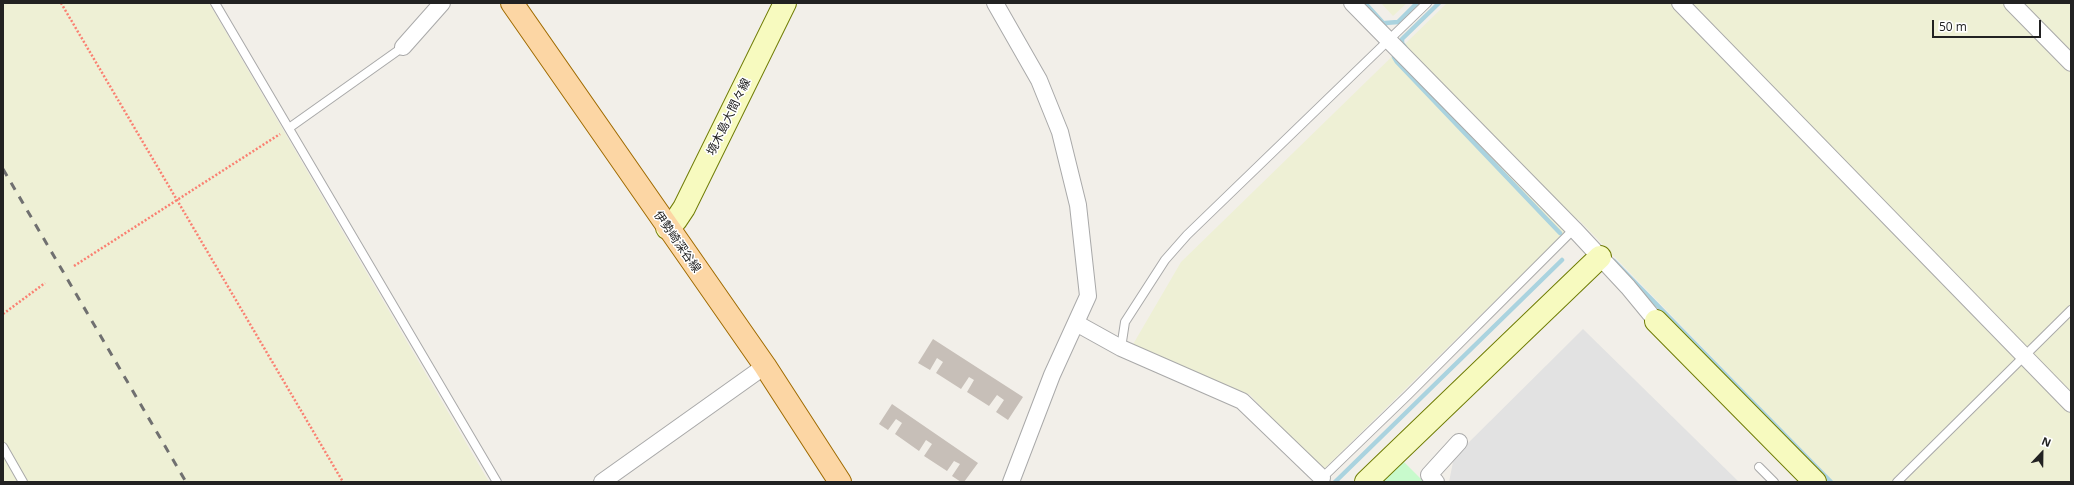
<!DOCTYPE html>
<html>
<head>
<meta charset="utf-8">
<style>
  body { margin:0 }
  #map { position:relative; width:2074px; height:485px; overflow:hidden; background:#f2efe9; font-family:"Open Sans",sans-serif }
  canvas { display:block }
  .frame { position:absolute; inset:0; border:4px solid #222; pointer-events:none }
  .north { position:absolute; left:2022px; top:433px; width:40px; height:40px; -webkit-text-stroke:3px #fff; paint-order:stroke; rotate:22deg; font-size:11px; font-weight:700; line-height:16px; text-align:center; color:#222 }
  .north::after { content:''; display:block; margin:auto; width:14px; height:18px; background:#222; clip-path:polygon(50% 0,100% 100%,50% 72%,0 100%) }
  .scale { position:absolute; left:1932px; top:20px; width:109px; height:18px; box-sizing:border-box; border:2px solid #222; border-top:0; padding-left:5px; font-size:12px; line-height:14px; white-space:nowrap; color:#222; -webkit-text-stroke:3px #fff; paint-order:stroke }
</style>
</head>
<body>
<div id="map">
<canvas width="2074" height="485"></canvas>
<div class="frame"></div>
<div class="north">N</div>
<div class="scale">50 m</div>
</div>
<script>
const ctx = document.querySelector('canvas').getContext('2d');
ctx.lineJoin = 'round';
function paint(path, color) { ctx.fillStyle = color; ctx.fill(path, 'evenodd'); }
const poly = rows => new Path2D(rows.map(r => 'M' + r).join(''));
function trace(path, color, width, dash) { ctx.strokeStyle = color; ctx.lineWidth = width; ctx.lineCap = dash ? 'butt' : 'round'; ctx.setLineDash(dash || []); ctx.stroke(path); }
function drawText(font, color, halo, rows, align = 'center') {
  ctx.font = font + ' "Open Sans","Noto Sans JP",sans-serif'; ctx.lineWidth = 3; ctx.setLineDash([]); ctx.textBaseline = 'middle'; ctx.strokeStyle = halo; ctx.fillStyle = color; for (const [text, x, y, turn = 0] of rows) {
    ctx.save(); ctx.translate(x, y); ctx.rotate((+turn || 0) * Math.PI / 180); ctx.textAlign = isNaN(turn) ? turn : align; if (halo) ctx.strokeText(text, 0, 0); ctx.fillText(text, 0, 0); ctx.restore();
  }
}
const farmland = poly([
  [3,3,209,3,489,482,3,482],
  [1381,3,1407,3,1393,16],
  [1447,3,2071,3,2071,482,1833,482,1578,219,1322,471,1250,395,1132,346,1181,262]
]);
const park = poly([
  [1400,458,1424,482,1377,482]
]);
const parking = poly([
  [1583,329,1739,482,1449,482,1454,457]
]);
const stream = poly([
  [1365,3,1385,25],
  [1385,23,1398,22,1417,3],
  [1405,47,1402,43,1402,39,1439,3],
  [1394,57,1397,62,1560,233],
  [1614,261,1831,482],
  [1335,482,1562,260]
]);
const building = poly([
  [933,339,1023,397,1008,420,996,412,1004,400,997,395,989,406,967,392,974,380,969,377,961,389,936,373,943,362,937,358,930,370,918,363],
  [892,404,978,463,964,482,961,482,952,476,960,464,954,461,947,471,924,456,932,444,926,440,919,451,895,434,902,423,896,419,888,430,879,424]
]);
const path = poly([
  [61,3,343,482],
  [74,266,280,134],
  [3,314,45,283]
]);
const lane = poly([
  [215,3,497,482],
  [289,128,403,47],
  [1121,348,1125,322,1165,260,1187,235,1427,3],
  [3,447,23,482],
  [1759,467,1774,482],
  [1321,479,1408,395,1574,229],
  [1897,482,2071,310]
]);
const street = poly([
  [995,3,1039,80,1060,132,1078,205,1088,296,1052,375,1011,482],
  [1352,3,1574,229,1628,287,1656,321],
  [1680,3,2071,404],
  [2012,3,2071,63],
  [403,47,442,3],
  [1076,323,1121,348,1242,401,1322,478],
  [602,482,765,366],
  [1436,482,1429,475,1459,442]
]);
const secondary = poly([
  [667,228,676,220,684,208,785,3],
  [1656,321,1815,482],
  [1366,482,1600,257]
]);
const primary = poly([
  [512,3,765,366,840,482]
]);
const rail = poly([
  [3,169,186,482]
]);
const streetNames = [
  ["境木島大間々線",729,117,-64],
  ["伊勢崎深谷線",677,242,55]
];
paint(farmland, '#eef0d5');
paint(park, '#c8facc');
paint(parking, '#e2e2e2');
trace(stream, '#aad3df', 4.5);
paint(building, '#c7bfb8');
trace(lane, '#a9a9a9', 10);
trace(street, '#a9a9a9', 18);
trace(secondary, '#707d05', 24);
trace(primary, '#a06b00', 24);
trace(path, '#fa8072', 2.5, [2, 2]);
trace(lane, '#fff', 8);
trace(street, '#fff', 16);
trace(secondary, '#f7fabf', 22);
trace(primary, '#fcd6a4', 22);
trace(rail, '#707070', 3, [8, 8]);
drawText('12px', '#222', '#fff', streetNames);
</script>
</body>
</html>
